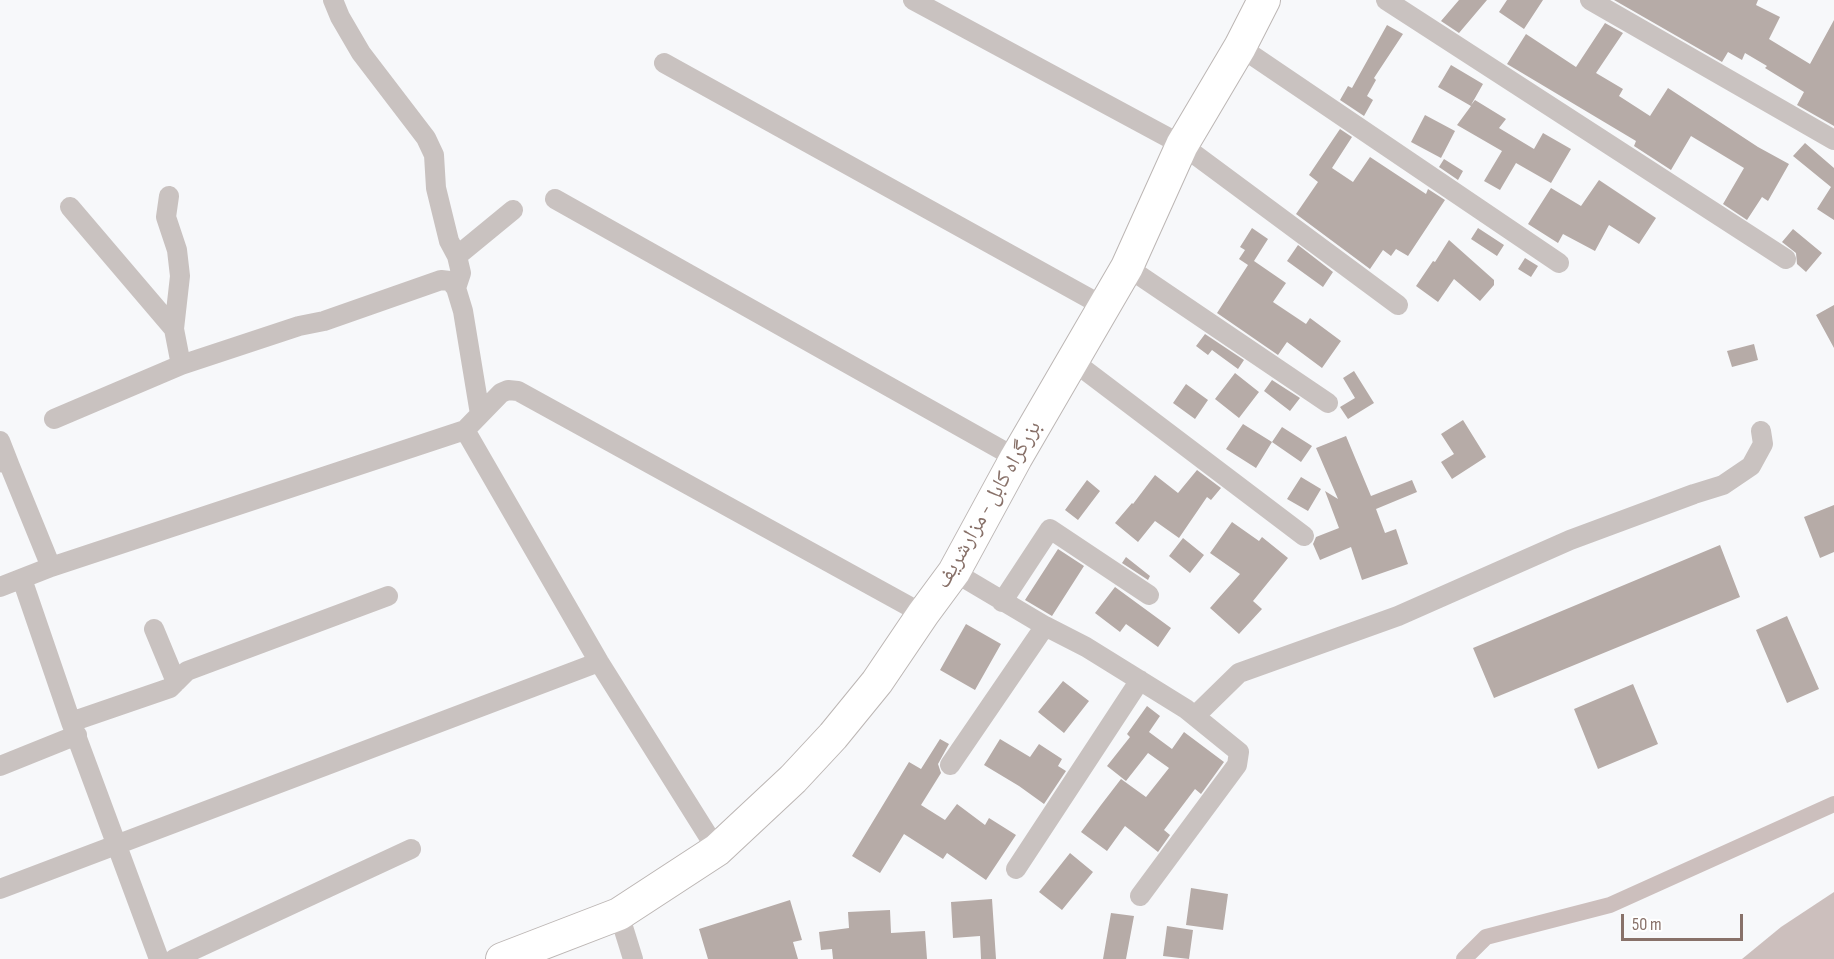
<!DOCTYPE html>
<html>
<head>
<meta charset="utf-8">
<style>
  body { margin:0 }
  #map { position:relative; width:1834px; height:959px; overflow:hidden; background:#f7f8fa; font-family:"Sofia Sans Condensed",sans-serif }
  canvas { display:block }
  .scale { position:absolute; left:1621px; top:914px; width:122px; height:27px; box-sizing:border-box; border:3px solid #887169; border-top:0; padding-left:8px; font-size:18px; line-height:21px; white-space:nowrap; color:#887169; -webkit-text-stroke:4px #fff; paint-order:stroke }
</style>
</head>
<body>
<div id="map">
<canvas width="1834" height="959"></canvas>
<div class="scale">50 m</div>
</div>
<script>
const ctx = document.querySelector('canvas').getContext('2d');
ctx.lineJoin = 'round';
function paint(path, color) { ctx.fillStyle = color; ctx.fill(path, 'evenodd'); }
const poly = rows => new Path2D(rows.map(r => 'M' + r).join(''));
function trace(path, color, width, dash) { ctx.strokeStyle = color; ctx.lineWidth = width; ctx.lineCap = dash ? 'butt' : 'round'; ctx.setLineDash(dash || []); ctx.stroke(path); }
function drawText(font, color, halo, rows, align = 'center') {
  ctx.font = font + ' "Sofia Sans Condensed","Noto Naskh Arabic",sans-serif'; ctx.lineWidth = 6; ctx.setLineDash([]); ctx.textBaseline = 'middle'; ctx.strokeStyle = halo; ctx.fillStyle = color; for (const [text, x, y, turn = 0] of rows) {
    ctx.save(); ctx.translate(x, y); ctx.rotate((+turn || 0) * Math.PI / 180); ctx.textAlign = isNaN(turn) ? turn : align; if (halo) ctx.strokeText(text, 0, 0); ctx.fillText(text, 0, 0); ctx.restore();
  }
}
const water = poly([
  [1834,892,1834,959,1742,959,1781,927]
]);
const canal = poly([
  [1464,959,1486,937,1610,905,1834,804]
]);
const building = poly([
  [1459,0,1487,0,1459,33,1441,21],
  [1507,0,1543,0,1524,29,1499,12],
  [1614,0,1758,0,1756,5,1780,17,1769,39,1810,64,1834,20,1834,126,1797,105,1804,92,1765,68,1767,66,1745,53,1742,60,1728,52,1722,62],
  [1605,23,1623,33,1596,73,1623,89,1619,96,1650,116,1668,88,1758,147,1789,164,1768,201,1762,197,1747,220,1723,204,1744,168,1691,136,1671,170,1634,146,1636,141,1507,64,1526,34,1576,67],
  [1387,25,1403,34,1374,78,1376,80,1367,96,1373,100,1364,116,1340,100,1348,86,1352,88],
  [1451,65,1483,84,1471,105,1475,100,1506,119,1499,128,1534,149,1543,133,1571,149,1551,183,1516,163,1500,190,1484,181,1502,151,1457,125,1471,106,1438,87],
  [1425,115,1455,131,1441,158,1411,142],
  [1340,129,1352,137,1332,168,1353,182,1370,157,1426,194,1428,189,1445,200,1408,256,1396,249,1391,256,1383,250,1370,269,1296,214,1318,182,1309,175],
  [1805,143,1834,168,1834,220,1817,209,1831,187,1793,156],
  [1444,159,1463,171,1458,180,1439,167],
  [1599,180,1656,218,1639,244,1609,225,1595,251,1563,234,1558,243,1528,224,1551,188,1581,206],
  [1252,228,1268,239,1254,261,1286,283,1273,302,1306,324,1310,318,1341,341,1322,368,1287,342,1278,355,1217,313,1248,265,1239,259,1245,250,1240,247],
  [1478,228,1504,245,1497,256,1471,239],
  [1793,229,1822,253,1806,272,1797,264,1796,253,1782,242],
  [1449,240,1494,280,1494,285,1480,301,1454,279,1438,302,1416,286,1433,261,1435,262],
  [1298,245,1333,272,1323,287,1287,261],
  [1525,258,1538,266,1531,277,1518,269],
  [1834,305,1834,348,1816,315],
  [1205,334,1244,360,1238,369,1212,350,1208,355,1196,346],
  [1754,344,1758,360,1732,367,1727,351],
  [1354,371,1374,403,1348,419,1340,407,1355,398,1343,378],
  [1235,373,1259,392,1239,418,1215,399],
  [1272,380,1300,398,1290,411,1264,391],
  [1186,384,1208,400,1195,419,1173,403],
  [1463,420,1486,457,1452,479,1441,462,1454,454,1441,434],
  [1243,424,1272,442,1256,468,1226,449],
  [1282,427,1312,446,1301,462,1272,442],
  [1346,436,1371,496,1412,480,1417,492,1376,509,1385,533,1396,529,1408,564,1362,580,1351,547,1320,560,1313,544,1316,537,1339,528,1325,491,1338,499,1316,448],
  [1197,470,1221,488,1211,500,1207,497,1179,538,1155,521,1138,542,1115,523,1132,503,1133,504,1155,475,1178,493],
  [1301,477,1321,489,1308,511,1287,499],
  [1087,480,1100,491,1078,520,1065,510],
  [1834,505,1834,552,1820,558,1804,517],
  [1232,522,1259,541,1262,537,1288,558,1253,601,1262,609,1239,634,1210,608,1240,574,1210,553],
  [1183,538,1204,555,1190,573,1169,556],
  [1720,545,1740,597,1494,698,1473,648],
  [1058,549,1084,566,1052,616,1025,600],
  [1126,557,1150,576,1148,580,1122,563],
  [1115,587,1171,628,1158,647,1126,624,1120,632,1095,613],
  [1787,616,1819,689,1787,703,1756,630],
  [966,624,1001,644,975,690,940,670],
  [1063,681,1089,701,1064,733,1038,712],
  [1633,684,1658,744,1598,769,1574,709],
  [1147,706,1160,716,1149,732,1172,749,1184,732,1224,762,1201,794,1195,789,1164,830,1170,835,1158,852,1125,826,1107,851,1081,832,1101,805,1121,779,1146,797,1169,768,1148,753,1126,781,1107,766,1130,737,1127,734],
  [940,739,949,744,938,764,941,773,921,805,945,820,957,804,985,825,989,818,1016,835,986,880,947,853,943,859,904,834,880,873,852,856,909,762,921,769],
  [1000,739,1030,757,1039,744,1062,759,1058,766,1066,771,1044,804,1019,786,984,765],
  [1070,853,1093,872,1062,910,1039,892],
  [1191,888,1228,894,1223,930,1186,925],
  [992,899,996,959,981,959,980,936,953,938,951,902],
  [790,900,802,940,793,942,798,959,708,959,699,929],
  [890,910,891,933,925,931,927,959,833,959,832,949,821,950,819,932,849,928,848,912],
  [1111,913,1134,916,1126,959,1103,959],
  [1167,926,1193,930,1189,959,1163,956]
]);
const minor = poly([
  [333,0,340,17,361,53,426,138,434,155,436,188,449,241,457,256,461,273,456,288],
  [913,0,1182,145,1398,305],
  [1386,0,1786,259],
  [1590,0,1834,140],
  [1240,47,1559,263],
  [664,63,1103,306],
  [169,196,166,217,177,250,180,276,174,329,181,365],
  [555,199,1016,458],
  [70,207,174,329],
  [457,256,513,210],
  [1127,267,1328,403],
  [1073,361,1304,536],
  [54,419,181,365,299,326,324,321,441,280,450,281,456,288,463,311,480,414],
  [465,430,599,662,717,850],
  [0,441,9,464],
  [0,462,9,464,51,567],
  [954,572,1045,626,1086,647,1186,709,1239,752,1237,765,1140,896],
  [22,579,71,722,159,959],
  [0,587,51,567,465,430,501,393,508,390,518,391,923,614],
  [1002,602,1050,529,1149,595],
  [154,629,176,682],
  [1195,716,1239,673,1398,616,1570,540,1694,494,1723,485,1751,466,1763,444,1761,431],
  [71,722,170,688,187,671,388,596],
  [950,765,1045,626],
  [0,766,77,735],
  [1016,869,1140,680],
  [0,889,599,662],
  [619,914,633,959],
  [174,959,411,849]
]);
const trunk = poly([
  [502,959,619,914,717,850,793,779,833,736,877,682,923,614,954,572,1016,458,1127,267,1182,145,1240,47,1264,0]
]);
const streetNames = [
  ["بزرگراه کابل - مزارشریف",989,505,-60]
];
paint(water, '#ccbfbd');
trace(canal, '#ccbfbd', 16);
paint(building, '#b6aba7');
trace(trunk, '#bcb6b4', 34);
trace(minor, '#c9c2c0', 20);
trace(trunk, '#fff', 32);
drawText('22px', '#887169', '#fff', streetNames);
</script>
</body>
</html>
